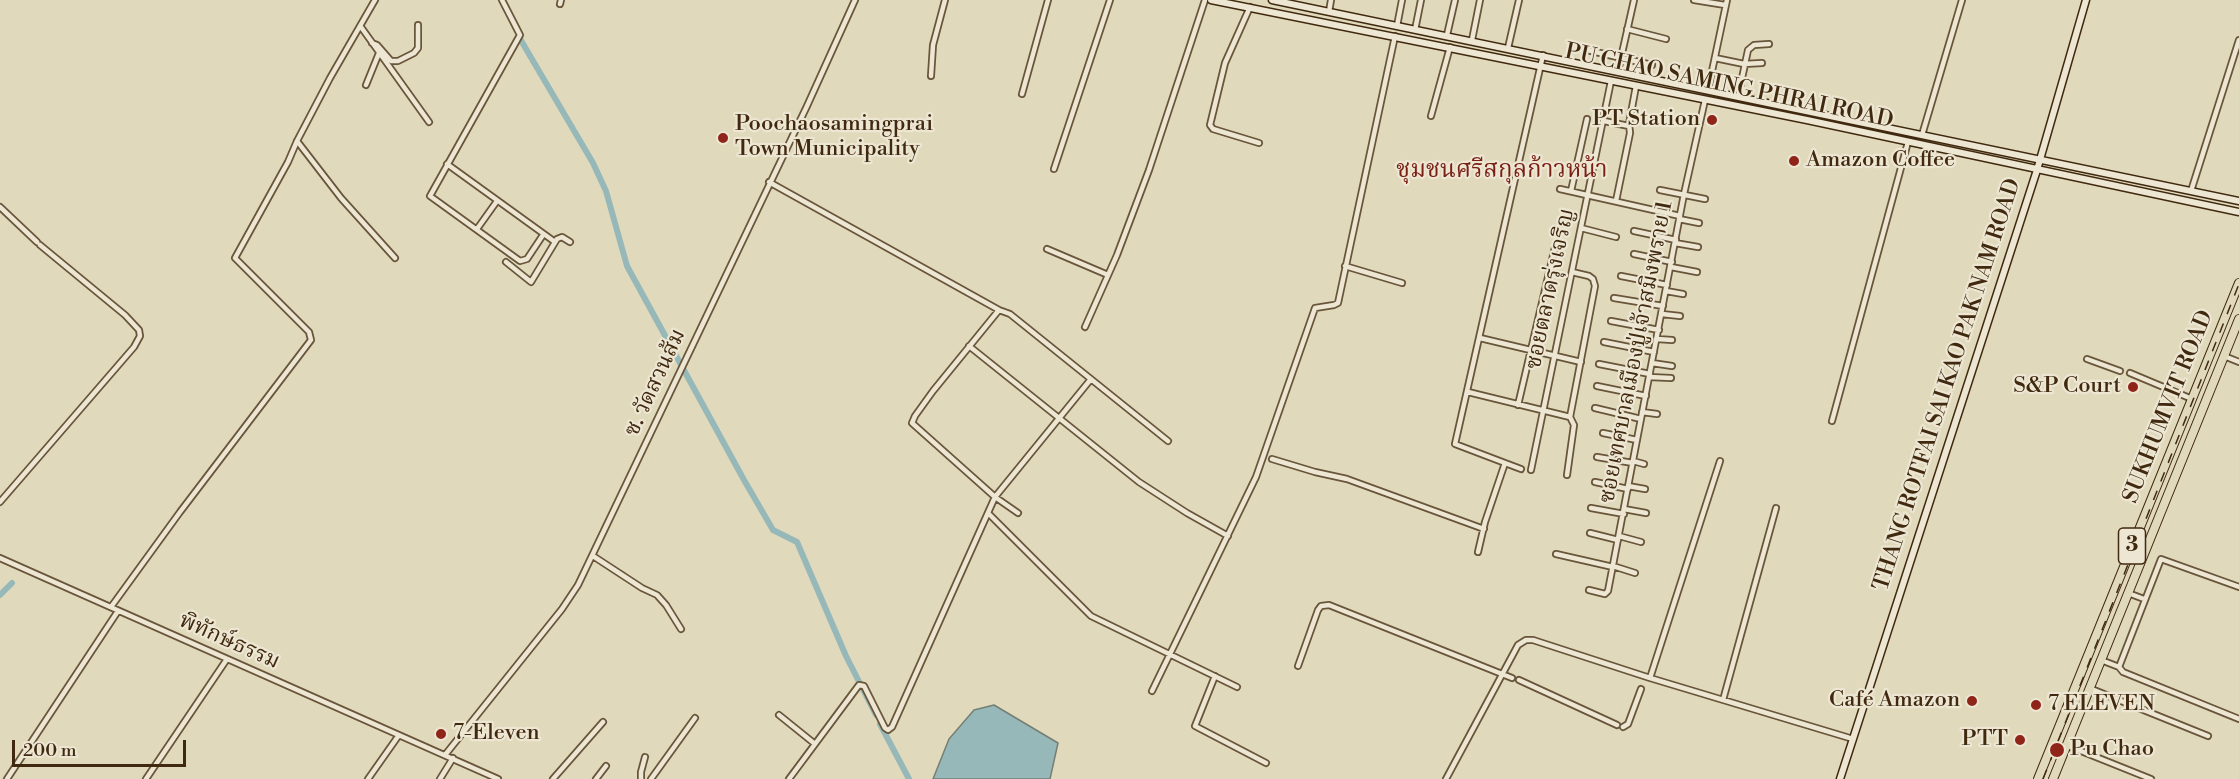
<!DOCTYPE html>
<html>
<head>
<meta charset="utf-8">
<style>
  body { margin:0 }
  #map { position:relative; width:2239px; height:779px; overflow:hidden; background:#e1d9bb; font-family:"Libre Bodoni",serif }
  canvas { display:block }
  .scale { position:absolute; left:12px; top:740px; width:174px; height:27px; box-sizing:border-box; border:3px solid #40290f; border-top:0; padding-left:8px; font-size:18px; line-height:21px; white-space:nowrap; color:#40290f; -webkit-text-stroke:4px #ece6d3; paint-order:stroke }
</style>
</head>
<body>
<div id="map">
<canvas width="2239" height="779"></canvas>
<div class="scale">200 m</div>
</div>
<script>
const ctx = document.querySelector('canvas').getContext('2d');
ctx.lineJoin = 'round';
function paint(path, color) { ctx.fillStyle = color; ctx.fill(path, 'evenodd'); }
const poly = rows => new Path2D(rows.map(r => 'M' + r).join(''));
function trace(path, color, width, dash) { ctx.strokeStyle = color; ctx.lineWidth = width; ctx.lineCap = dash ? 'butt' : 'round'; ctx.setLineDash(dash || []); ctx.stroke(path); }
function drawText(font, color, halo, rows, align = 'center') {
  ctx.font = font + ' "Libre Bodoni","Noto Serif Thai",serif'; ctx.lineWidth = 4.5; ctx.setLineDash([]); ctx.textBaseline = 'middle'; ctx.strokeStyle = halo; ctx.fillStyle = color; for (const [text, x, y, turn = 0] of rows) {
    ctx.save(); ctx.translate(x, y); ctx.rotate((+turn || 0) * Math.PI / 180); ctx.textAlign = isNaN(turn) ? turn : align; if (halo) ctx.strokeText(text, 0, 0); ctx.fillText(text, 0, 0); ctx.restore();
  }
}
const water = poly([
  [994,705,1058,743,1050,779,933,779,949,739,974,710,994,705]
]);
const canal = poly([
  [519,37,593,163,606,191,627,266,744,480,773,530,797,542,846,656,876,715],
  [0,595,12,583],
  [880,724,909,779]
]);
const minor = poly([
  [502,0,520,35,430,196,520,261,527,259,543,235],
  [1694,0,1725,5],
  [560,4,561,0],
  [1250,7,1225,63,1210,125,1213,129,1259,143],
  [1329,12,1331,0],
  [1397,26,1402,0],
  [361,27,429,122],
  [1627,29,1666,39],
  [1415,30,1421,0],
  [1447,35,1455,0],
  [1472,40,1480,0],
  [372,43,377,45,391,61,398,61,414,53,418,48,418,25],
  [1508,48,1519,0],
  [1587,50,1652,65],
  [1715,58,1744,64,1762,63],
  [1618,71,1634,0],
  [931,76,933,45,945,0],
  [366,85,379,53],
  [1708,90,1727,0],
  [1022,94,1048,0],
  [1738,97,1748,50,1754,45,1769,44],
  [1431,116,1450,47],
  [1604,121,1629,126],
  [1922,135,1962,0],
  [297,141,341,198,395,258],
  [447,164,555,242],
  [1054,169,1110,0],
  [769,182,999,310,1010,314,1168,441],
  [1560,189,1680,216],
  [1660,190,1705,199],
  [1571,191,1587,119],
  [2191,191,2239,40],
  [1616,201,1630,133,1629,124,1636,86],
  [0,207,37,242],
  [1679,219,1699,223],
  [1581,228,1616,237],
  [477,229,497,201],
  [1634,231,1676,240],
  [1675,243,1698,247],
  [1047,249,1108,275],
  [1634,254,1672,262],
  [506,262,531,282,557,239,562,237,570,242],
  [1345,266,1402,283],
  [1671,267,1697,272],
  [1621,276,1667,285],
  [1666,291,1683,294],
  [1614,298,1663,306],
  [999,310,933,391,915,416,912,423,995,497,1018,513],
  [1662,314,1680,316],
  [1611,321,1659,330],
  [1085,327,1117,255,1149,170,1205,0],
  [1480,338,1581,362],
  [1657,339,1672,340],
  [1604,342,1654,352],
  [969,346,1139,482,1187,513,1228,536],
  [2224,356,2239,362],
  [2087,359,2120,371],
  [1652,363,1672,366],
  [1599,364,1650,374],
  [2130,373,2192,399],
  [1649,377,1671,378],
  [1597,386,1646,396],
  [1468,392,1570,417],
  [1518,405,1556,243],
  [1595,408,1641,419],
  [1642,412,1657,414],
  [1832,421,1908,142],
  [1603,433,1637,440],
  [1597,457,1633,463],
  [1272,459,1315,472,1347,479,1484,529],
  [1633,461,1644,464],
  [1505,463,1521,469],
  [1531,470,1611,81],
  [1567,475,1574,425,1570,417,1595,286,1593,279,1589,276,1572,272],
  [1595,482,1628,489],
  [1628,486,1645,489],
  [0,502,134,347,140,336,139,330,125,315,40,245],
  [1591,508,1624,514],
  [1624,509,1646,513],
  [988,513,1091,616,1237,687],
  [1590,533,1618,540],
  [1619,536,1641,542],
  [1478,552,1485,522,1505,463,1455,444,1543,55],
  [1556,554,1613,567],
  [593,556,642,588,657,595,666,605,681,629],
  [0,558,498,779],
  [1613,566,1635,573],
  [1589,590,1605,594,1608,591,1684,194,1705,100],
  [2128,593,2144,599],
  [111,607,180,512,311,340,309,332,235,258,288,162,297,141,330,78,375,0],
  [2101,660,2119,667,2123,672,2239,719],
  [1298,666,1318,610,1321,606,1329,605,1512,678],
  [2119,667,2161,559,2239,587],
  [1215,676,1195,726,1266,763],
  [1650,678,1720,461],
  [1519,680,1617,725],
  [2089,688,2208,736],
  [1152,691,1256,477,1315,308,1334,305,1338,303,1395,36],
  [1723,700,1776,508],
  [779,715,815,744],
  [1623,727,1628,724,1641,689],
  [2066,745,2151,779],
  [445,755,562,609,578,585,807,106,855,0],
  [7,779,118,611],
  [146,779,227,659],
  [368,779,399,735],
  [440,779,453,758],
  [553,779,603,722],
  [596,779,606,766],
  [641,779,641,772,645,757],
  [651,779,695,718],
  [789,779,859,685,864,686,885,728,888,730,892,727,995,497,1091,379],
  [1446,779,1518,645,1526,640,1533,640,1650,678,1853,739]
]);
const secondary = poly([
  [1211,0,1807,120,2239,212],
  [1272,0,2239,201],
  [1840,779,2037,170,2086,0]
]);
const trunk = poly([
  [2038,779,2239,283],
  [2053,779,2239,319]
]);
const rail = poly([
  [2043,779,2239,284]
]);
const markers = [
  [1712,120,6,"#8f2418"],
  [723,138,6,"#8f2418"],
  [1794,161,6,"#8f2418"],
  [2133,387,6,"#8f2418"],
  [1972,701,6,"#8f2418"],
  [2036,705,6,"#8f2418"],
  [441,734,6,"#8f2418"],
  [2020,740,6,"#8f2418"],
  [2057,750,8,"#8f2418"]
];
const shields = [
  [2132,546,27]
];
const shieldNames = [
  ["3",2132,546]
];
const streetNames = [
  ["PU CHAO SAMING PHRAI ROAD",1729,87,12],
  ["ซอยตลาดรุ่งเจริญ",1551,289,-78],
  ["ซอยเทศบาลเมืองปู่เจ้าสมิงพราย 1",1637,352,-79],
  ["ซ. วัดสวนส้ม",656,383,-65],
  ["THANG ROTFAI SAI KAO PAK NAM ROAD",1948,385,-72],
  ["SUKHUMVIT ROAD",2169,407,-68],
  ["พิทักษ์ธรรม",229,642,24]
];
const poiNames = [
  ["PT Station",1700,120,"right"],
  ["Poochaosamingprai",735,125],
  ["Town Municipality",735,150],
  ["Amazon Coffee",1806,161],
  ["S&P Court",2121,387,"right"],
  ["Café Amazon",1960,701,"right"],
  ["7 ELEVEN",2048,705],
  ["7-Eleven",453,734],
  ["PTT",2008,740,"right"],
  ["Pu Chao",2070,750]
];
const neighbourhoodNames = [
  ["ชุมชนศรีสกุลก้าวหน้า",1502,171]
];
paint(water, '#97b8b9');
trace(water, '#747f75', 1.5);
trace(canal, '#97b8b9', 6);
trace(minor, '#68553a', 8);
trace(secondary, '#40290f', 9);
trace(trunk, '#40290f', 10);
trace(minor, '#ece6d3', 4.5);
trace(secondary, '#ece6d3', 6);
trace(trunk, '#e1d9bb', 8);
trace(rail, '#40290f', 1.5, [10, 10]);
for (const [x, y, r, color] of markers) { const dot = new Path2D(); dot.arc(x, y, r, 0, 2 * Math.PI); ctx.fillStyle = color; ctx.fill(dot); trace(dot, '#ece6d3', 2); }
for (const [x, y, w] of shields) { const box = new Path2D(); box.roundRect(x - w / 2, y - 18, w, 36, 4.5); ctx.fillStyle = '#ece6d3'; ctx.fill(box); trace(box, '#40290f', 1.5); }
drawText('bold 21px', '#40290f', null, shieldNames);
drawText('22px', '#40290f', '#ece6d3', streetNames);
drawText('22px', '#40290f', '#ece6d3', poiNames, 'left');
drawText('24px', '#7a1f14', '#ece6d3', neighbourhoodNames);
</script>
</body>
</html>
